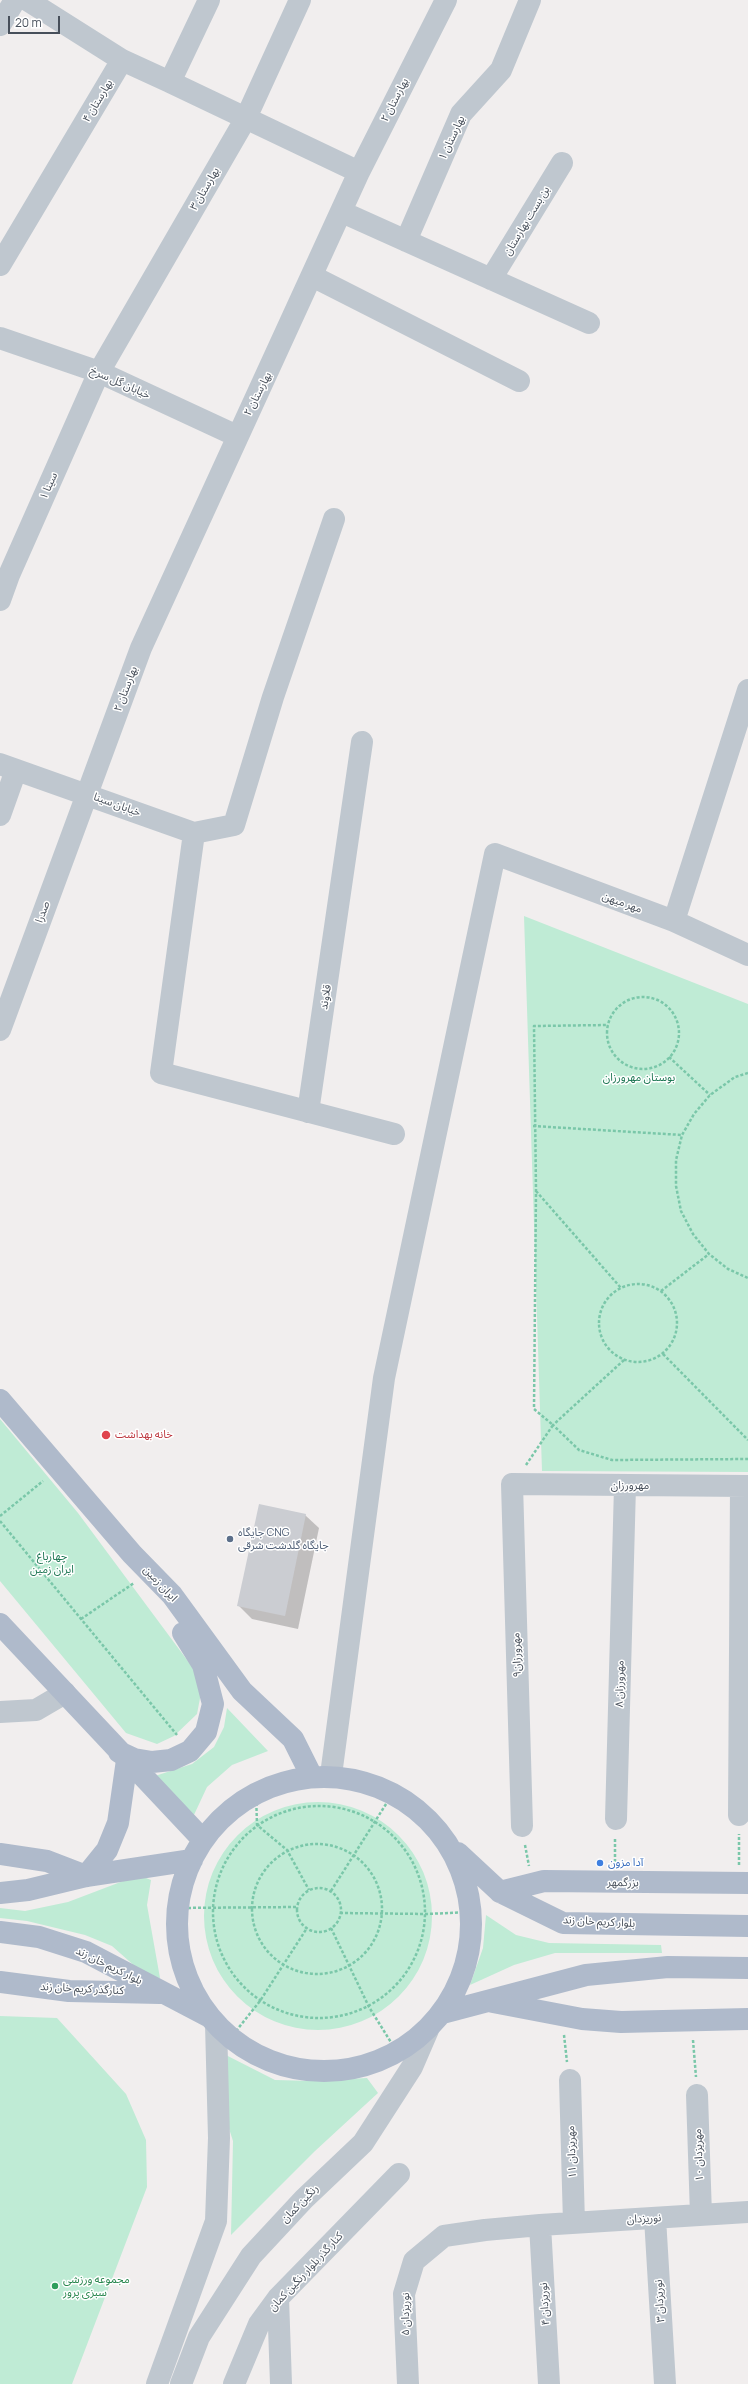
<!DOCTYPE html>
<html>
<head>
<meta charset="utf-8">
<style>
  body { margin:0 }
  #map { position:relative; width:748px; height:2384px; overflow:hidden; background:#f1eeee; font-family:Manrope,sans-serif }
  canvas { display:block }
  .scale { position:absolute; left:8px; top:16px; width:52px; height:18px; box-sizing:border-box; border:2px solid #474f5a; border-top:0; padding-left:5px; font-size:12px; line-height:14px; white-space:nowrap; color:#474f5a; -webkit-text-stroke:3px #fff; paint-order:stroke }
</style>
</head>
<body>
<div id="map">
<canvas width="748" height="2384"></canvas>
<div class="scale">20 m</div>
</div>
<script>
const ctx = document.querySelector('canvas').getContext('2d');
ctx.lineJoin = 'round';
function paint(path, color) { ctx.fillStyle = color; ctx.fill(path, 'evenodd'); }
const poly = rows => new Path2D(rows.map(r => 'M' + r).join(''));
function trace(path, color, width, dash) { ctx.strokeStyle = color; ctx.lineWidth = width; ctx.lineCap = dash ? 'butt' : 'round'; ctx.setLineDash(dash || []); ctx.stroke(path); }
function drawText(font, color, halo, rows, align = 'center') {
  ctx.font = font + ' Manrope,"Noto Sans Arabic",sans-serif'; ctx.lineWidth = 3; ctx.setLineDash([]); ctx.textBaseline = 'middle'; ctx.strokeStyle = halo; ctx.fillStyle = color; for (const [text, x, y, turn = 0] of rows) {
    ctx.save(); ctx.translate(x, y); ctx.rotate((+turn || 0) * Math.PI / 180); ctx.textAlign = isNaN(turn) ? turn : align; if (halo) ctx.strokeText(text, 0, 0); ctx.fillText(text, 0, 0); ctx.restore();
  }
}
const green = poly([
  [524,916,748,1004,748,1472,542,1471],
  [0,1419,78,1513,193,1668,201,1693,197,1714,174,1736,157,1744,126,1733,0,1581],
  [227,1708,268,1751,232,1765,207,1787,193,1817,155,1776,192,1764,214,1747,224,1727],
  '204 1916a114 114 0 1 1 228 0a114 114 0 1 1-228 0Z',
  [139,1875,151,1880,147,1905,160,1978,147,1977,112,1946,85,1935,27,1921,0,1918,0,1908,25,1911,68,1902],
  [486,1915,516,1935,549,1943,661,1945,662,1953,555,1953,514,1965,470,1985,483,1948],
  [0,2016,57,2018,126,2094,146,2140,147,2187,72,2384,0,2384],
  [216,2050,275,2080,313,2081,367,2078,378,2093,315,2151,231,2235,233,2141,207,2060]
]);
const shadow = poly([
  [305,1515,319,1528,298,1629,252,1619,238,1605]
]);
const building = poly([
  [259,1504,306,1514,285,1616,237,1606]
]);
const path = poly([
  '607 1033a36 36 0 1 1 72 0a36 36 0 1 1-72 0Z',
  [669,1057,710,1095],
  [748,1073,735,1077,710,1095,694,1114,682,1135,676,1160,676,1186,681,1211,693,1234,709,1254,728,1269,748,1278],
  [533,1126,682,1135],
  [536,1191,621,1288],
  '599 1323a39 39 0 1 1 78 0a39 39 0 1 1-78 0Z',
  [661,1291,709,1254],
  [663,1354,748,1440],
  [624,1360,553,1425,579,1450,612,1460,748,1459],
  [526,1465,553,1425,534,1409,536,1191,534,1026,608,1025],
  [0,1516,43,1481],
  [0,1521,177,1735],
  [81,1619,134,1583],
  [256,1793,257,1825,287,1850,309,1890],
  '213 1912a106 106 0 1 1 212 0a106 106 0 1 1-212 0Z',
  '252 1909a65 65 0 1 1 130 0a65 65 0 1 1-130 0Z',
  [525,1845,529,1866],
  [615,1862,615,1837],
  [739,1865,739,1834],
  '297 1910a22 22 0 1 1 44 0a22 22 0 1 1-44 0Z',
  [331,1891,393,1793],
  [178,1908,297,1907],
  [340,1913,426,1914,471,1912],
  [331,1928,369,2007,397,2052],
  [236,2031,260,2001,307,1928],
  [564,2035,567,2062],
  [693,2040,696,2077]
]);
const minor = poly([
  [27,0,122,60],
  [0,25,15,0],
  [170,82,359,172],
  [342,212,589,323],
  [406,241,461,114,501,70,530,0],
  [0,265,122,60,170,82,209,0],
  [312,276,519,381],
  [491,279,562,163],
  [0,338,99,372,237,436],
  [0,600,9,575,99,372,246,118,300,0],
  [0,764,194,833,234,825,273,697,334,519],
  [0,815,16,770],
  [194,833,161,1073,394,1134],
  [674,921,748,690],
  [0,1030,141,648,359,172,446,0],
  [308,1112,362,742],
  [0,1712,36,1710,65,1693],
  [331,1775,384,1378,495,854,674,921,748,955],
  [739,1815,741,1486],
  [616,1819,625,1486],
  [522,1826,512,1484,748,1486],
  [570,2080,574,2223],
  [697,2095,701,2215],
  [655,2218,665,2384],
  [540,2225,549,2384],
  [278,2298,281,2384],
  [157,2384,216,2221,219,2138,216,2024],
  [181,2384,199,2337,251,2256,304,2199,363,2143,412,2067,428,2030],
  [234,2384,259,2324,278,2298,399,2174],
  [408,2384,404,2294,414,2261,444,2236,485,2230,540,2225,748,2212]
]);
const major = poly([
  [0,1400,132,1554,172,1595,242,1691,293,1739,311,1775],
  [0,1624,203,1840],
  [119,1752,134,1759,152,1762,171,1760,190,1751,206,1732,213,1704,203,1665,183,1633],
  '177 1924a147 147 0 1 1 294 0a147 147 0 1 1-294 0Z',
  [458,1853,500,1892,563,1923,748,1926],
  [0,1854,47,1861,86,1876,107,1850,118,1823,127,1760],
  [500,1892,544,1881,748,1883],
  [0,1893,28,1890,86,1876,192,1860],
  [0,1932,39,1937,86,1952,208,2016],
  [0,1982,69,1991,160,1993],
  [493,2002,582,2019,621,2022,748,2019],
  [442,2013,586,1975,668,1967,748,1968]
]);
const markers = [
  [106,1435,5,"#e0444e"],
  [230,1539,4,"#5c6f8a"],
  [600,1863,4,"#3f7fe0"],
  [55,2286,4,"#2e9e5b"]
];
const streetNames = [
  ["بهارستان ۲",395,100,-63],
  ["بهارستان ۴",98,101,-59],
  ["بهارستان ۱",452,138,-65],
  ["بهارستان ۳",205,189,-60],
  ["بن بست بهارستان",527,221,-59],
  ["خیابان گل سرخ",120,383,24],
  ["بهارستان ۲",258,394,-63],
  ["سینا ۱",49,486,-66],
  ["بهارستان ۲",126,689,-69],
  ["خیابان سینا",117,805,20],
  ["مهر میهن",622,903,20],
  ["صدرا",43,912,-70],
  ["قلاوند",326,997,-81],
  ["مهرورزان",630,1486],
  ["ایران زمین",160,1584,47],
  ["مهرورزان۹",517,1655,-92],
  ["مهرورزان ۸",620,1684,-89],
  ["بزرگمهر",623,1883,1],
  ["بلوار کریم خان زند",599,1922,3],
  ["بلوار کریم خان زند",109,1966,26],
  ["کنارگذر کریم خان زند",82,1989,3],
  ["مهریزدان ۱۱",572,2152,-92],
  ["مهریزدان ۱۰",699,2155,-92],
  ["رنگین کمان",300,2204,-46],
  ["نوریزدان",644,2219,-3],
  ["کنار گذر بلوار رنگین کمان",306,2272,-47],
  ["نوریزدان ۳",660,2301,-93],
  ["نوریزدان ۴",545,2304,-93],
  ["نوریزدان ۵",406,2314,-90]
];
const parkNames = [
  ["بوستان مهرورزان",639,1078],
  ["چهارباغ",52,1557],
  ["ایران زمین",52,1570]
];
const healthNames = [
  ["خانه بهداشت",115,1435]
];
const serviceNames = [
  ["جایگاه CNG",238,1533],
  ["جایگاه گلدشت شرقی",238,1546]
];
const shopNames = [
  ["آدا مزون",608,1863]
];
const leisureNames = [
  ["مجموعه ورزشی",63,2280],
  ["سبزی پرور",63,2293]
];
paint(green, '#bfebd5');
paint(shadow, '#0003');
paint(building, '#cbcdd2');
trace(path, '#7ac7a9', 2.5, [3, 2]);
trace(minor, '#bfc7cf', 22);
trace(major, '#afbacb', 22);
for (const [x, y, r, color] of markers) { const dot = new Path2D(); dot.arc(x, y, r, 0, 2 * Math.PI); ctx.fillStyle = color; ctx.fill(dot); trace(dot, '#fff', 1.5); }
drawText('11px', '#474f5a', '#fff', streetNames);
drawText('11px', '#1d7653', '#fff', parkNames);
drawText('11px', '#be3a42', '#fff', healthNames, 'left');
drawText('11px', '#4e5e75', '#fff', serviceNames, 'left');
drawText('11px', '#366cbe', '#fff', shopNames, 'left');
drawText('11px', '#27864d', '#fff', leisureNames, 'left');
</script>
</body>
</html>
